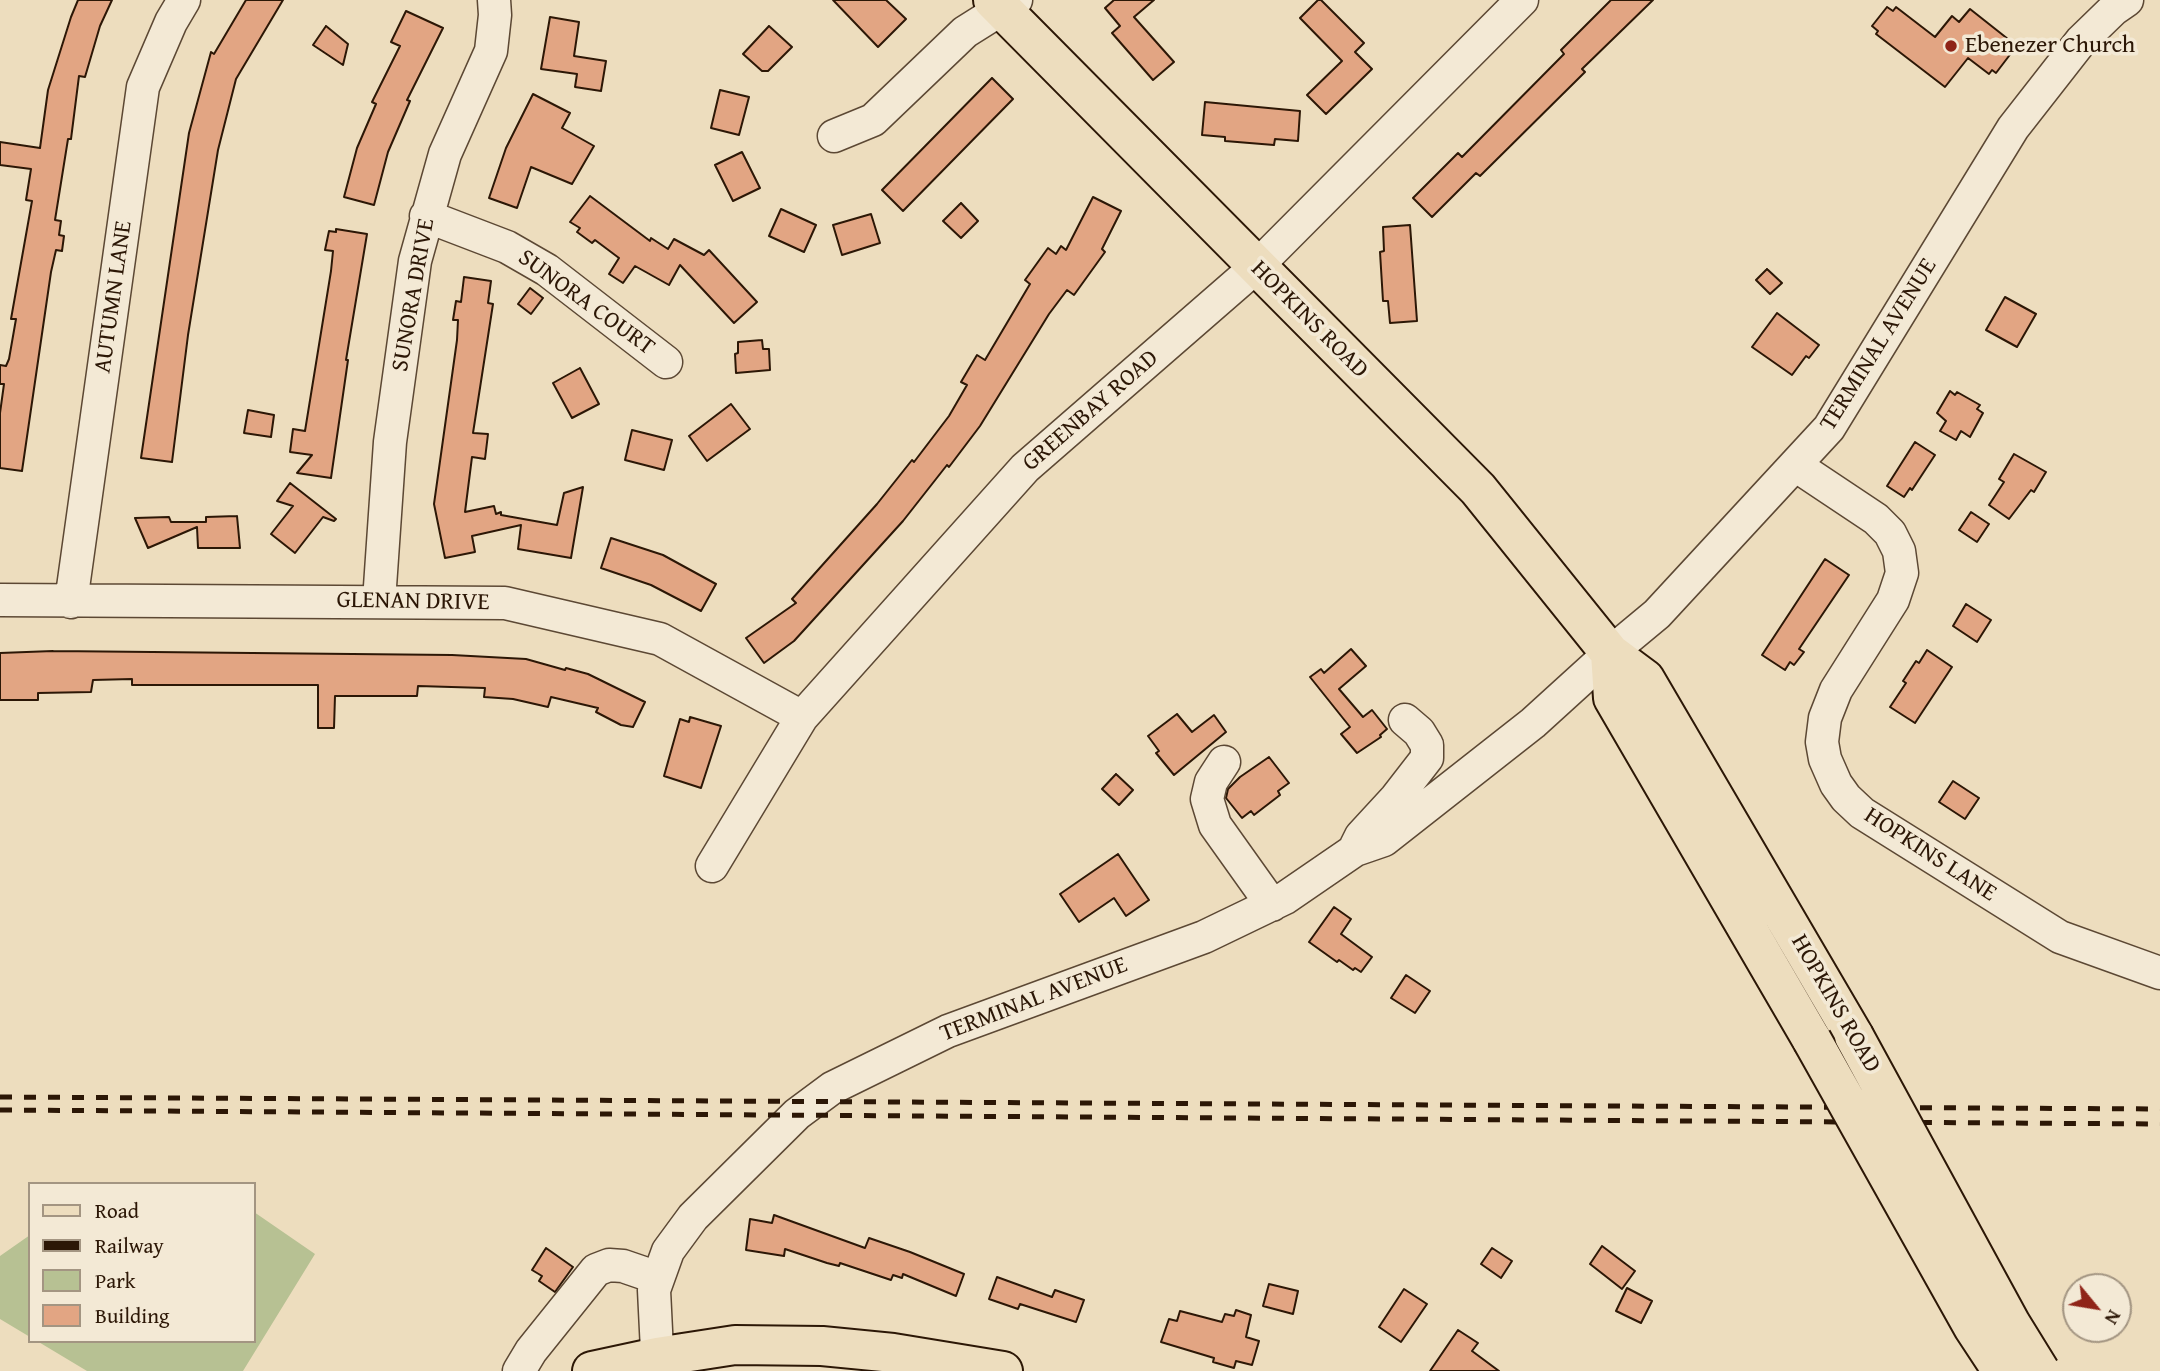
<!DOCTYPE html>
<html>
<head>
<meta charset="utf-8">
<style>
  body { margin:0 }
  #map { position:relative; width:2160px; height:1371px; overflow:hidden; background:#edddbe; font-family:"Gentium Book Plus",serif }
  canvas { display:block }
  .legend { position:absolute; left:28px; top:1182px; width:228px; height:161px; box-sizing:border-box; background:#f3e9d5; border:2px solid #a39582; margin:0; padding:9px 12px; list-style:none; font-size:21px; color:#2c1706 }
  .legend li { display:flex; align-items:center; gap:14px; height:35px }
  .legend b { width:35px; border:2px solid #a39582 }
  .north { position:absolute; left:2062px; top:1273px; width:70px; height:70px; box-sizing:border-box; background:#f3e9d5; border:2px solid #a39582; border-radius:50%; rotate:120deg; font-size:19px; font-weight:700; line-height:28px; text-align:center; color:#2c1706 }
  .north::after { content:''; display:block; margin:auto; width:24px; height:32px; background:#8f2418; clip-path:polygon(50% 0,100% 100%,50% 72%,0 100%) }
</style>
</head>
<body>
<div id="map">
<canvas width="2160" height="1371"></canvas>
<ul class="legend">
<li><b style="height:9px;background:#edddbe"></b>Road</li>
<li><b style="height:9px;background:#2c1706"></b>Railway</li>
<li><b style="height:19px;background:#b7c193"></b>Park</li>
<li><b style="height:19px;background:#e2a583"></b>Building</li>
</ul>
<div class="north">N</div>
</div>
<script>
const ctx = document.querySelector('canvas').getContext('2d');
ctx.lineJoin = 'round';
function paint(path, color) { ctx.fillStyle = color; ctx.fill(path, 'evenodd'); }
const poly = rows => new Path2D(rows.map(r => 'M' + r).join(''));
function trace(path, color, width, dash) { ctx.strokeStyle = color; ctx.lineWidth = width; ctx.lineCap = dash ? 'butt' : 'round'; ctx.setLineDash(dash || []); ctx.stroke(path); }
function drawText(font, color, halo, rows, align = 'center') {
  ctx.font = font + ' "Gentium Book Plus",serif'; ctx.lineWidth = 7; ctx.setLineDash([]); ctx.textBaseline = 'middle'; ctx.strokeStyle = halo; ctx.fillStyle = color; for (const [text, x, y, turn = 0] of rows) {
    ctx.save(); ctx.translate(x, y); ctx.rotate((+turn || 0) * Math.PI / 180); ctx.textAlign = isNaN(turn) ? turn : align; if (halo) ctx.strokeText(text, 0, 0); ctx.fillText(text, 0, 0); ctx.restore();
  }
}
const green = poly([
  [254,1212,315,1254,243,1371,87,1371,37,1341,254,1341],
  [30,1235,30,1337,0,1319,0,1256]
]);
const building = poly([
  [78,0,112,0,100,26,85,77,79,76,71,139,68,139,55,220,61,221,59,235,64,236,62,251,56,250,51,272,22,471,0,468,0,413,4,384,0,384,0,365,6,366,9,359,16,319,11,319,32,201,26,200,31,169,0,165,0,142,40,148,48,90,71,17,78,0],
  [246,0,283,0,236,79,218,150,188,335,172,462,141,458,189,133,211,52,214,54,246,0],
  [833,0,886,0,906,19,878,47,833,0],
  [1114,0,1154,0,1134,17,1174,62,1153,80,1112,33,1120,26,1105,8,1114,0],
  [1318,0,1321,0,1364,43,1355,52,1372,69,1326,114,1307,95,1342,61,1300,18,1318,0],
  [1611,0,1653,0,1582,69,1585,72,1480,176,1476,173,1432,217,1413,198,1458,153,1462,157,1564,54,1561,50,1611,0],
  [1887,7,1893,11,1896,7,1935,37,1952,16,1959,22,1970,9,2013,43,2007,49,2012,52,1996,73,1992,70,1989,74,1968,58,1945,87,1876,34,1878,31,1872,26,1887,7],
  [406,11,443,28,407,100,410,101,388,152,374,205,344,197,357,148,376,104,372,102,400,46,391,42,406,11],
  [550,17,579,22,574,56,606,61,601,91,575,87,577,74,541,69,550,17],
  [326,26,348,44,343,65,313,45,326,26],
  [769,26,792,47,768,71,762,71,743,54,769,26],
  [992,78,1013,99,903,211,882,190,992,78],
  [720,90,749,97,739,135,711,128,720,90],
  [533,94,570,113,562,128,594,146,572,184,531,167,517,208,489,198,506,148,533,94],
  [1205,102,1300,111,1298,141,1275,139,1274,145,1225,141,1225,137,1202,135,1205,102],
  [742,152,760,188,733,201,715,165,742,152],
  [590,196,650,241,651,238,668,249,674,239,704,255,709,250,757,302,734,323,680,265,669,285,635,266,623,283,609,274,619,258,595,240,592,243,577,232,580,228,570,222,590,196],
  [1093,197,1121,211,1102,249,1105,252,1074,295,1067,290,1049,314,980,426,949,467,947,465,903,521,794,641,764,663,746,638,796,603,792,599,877,504,912,460,914,462,949,416,967,385,961,382,977,355,985,360,1030,284,1025,280,1048,248,1056,254,1061,246,1066,250,1093,197],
  [961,203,978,221,961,238,943,221,961,203],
  [781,209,816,225,804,252,769,236,781,209],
  [871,214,880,243,842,255,833,225,871,214],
  [1410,225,1417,321,1390,323,1388,301,1383,301,1380,252,1384,251,1383,227,1410,225],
  [336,229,367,234,346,360,348,360,331,478,297,473,312,455,290,452,293,429,305,431,331,271,333,251,325,250,329,231,336,232,336,229],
  [1767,269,1782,283,1770,294,1756,280,1767,269],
  [464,277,491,281,488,303,493,304,473,433,488,434,485,459,472,457,465,512,494,506,496,514,501,512,501,515,557,525,564,493,583,487,571,558,518,549,521,525,472,536,475,552,445,558,434,504,457,340,458,320,453,320,456,301,461,302,464,277],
  [530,288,543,298,531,314,518,304,530,288],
  [2005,297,2036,314,2017,347,1986,330,2005,297],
  [1777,313,1819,345,1809,358,1806,356,1792,375,1752,347,1777,313],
  [762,340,763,349,769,349,770,370,736,373,735,354,738,353,738,342,762,340],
  [580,368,599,404,572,418,553,383,580,368],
  [1950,391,1955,395,1957,392,1980,405,1977,409,1983,413,1970,437,1961,431,1956,440,1940,431,1946,421,1937,413,1950,391],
  [731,404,750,429,707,461,689,436,731,404],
  [248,410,274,415,271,437,244,433,248,410],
  [632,430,672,440,664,470,625,460,632,430],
  [1915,442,1935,455,1912,490,1910,488,1904,497,1887,486,1915,442],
  [2014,454,2046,472,2034,492,2031,490,2009,519,1989,505,2004,482,1999,479,2014,454],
  [290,483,336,519,334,521,323,517,295,553,271,534,293,506,277,501,290,483],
  [1971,512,1989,524,1977,542,1959,530,1971,512],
  [237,516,240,548,198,548,197,527,148,548,135,518,169,517,171,522,206,522,206,517,237,516],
  [611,538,663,555,716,584,701,611,651,585,601,568,611,538],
  [1825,559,1849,575,1799,649,1804,652,1794,665,1790,662,1785,670,1762,655,1825,559],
  [1966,604,1991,620,1977,642,1953,626,1966,604],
  [1351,649,1366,666,1339,689,1363,717,1372,710,1387,729,1380,735,1381,737,1357,753,1341,734,1350,727,1310,677,1321,669,1324,673,1351,649],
  [1927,650,1952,667,1915,723,1890,707,1906,683,1903,681,1916,661,1919,663,1927,650],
  [53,651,452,655,526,659,565,670,566,668,588,674,645,702,633,727,621,725,596,712,598,708,551,697,548,707,513,699,484,697,485,688,418,686,417,696,335,696,334,728,318,728,318,685,132,685,132,679,93,680,91,692,38,693,38,700,0,700,0,653,53,651],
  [1177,714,1192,732,1214,715,1226,732,1174,775,1156,753,1159,751,1148,736,1177,714],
  [690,717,721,726,701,788,664,776,680,719,689,722,690,717],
  [1269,757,1289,783,1278,791,1280,795,1254,815,1251,811,1242,818,1226,798,1228,789,1240,777,1269,757],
  [1116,774,1133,790,1119,805,1102,789,1116,774],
  [1953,781,1979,798,1965,819,1939,802,1953,781],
  [1118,854,1149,900,1126,916,1114,898,1079,922,1060,894,1118,854],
  [1334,907,1351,919,1341,934,1372,957,1361,972,1355,968,1353,970,1339,960,1337,962,1309,942,1334,907],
  [1406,975,1430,991,1415,1013,1391,998,1406,975],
  [774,1215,865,1248,869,1238,910,1252,964,1274,956,1296,903,1274,902,1278,893,1275,891,1280,840,1263,839,1266,827,1263,785,1249,784,1256,746,1250,750,1219,772,1223,774,1215],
  [1602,1246,1635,1271,1622,1289,1590,1264,1602,1246],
  [546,1248,573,1267,555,1292,539,1281,542,1276,532,1270,546,1248],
  [1492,1248,1512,1261,1501,1278,1481,1264,1492,1248],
  [997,1277,1052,1297,1055,1290,1084,1300,1076,1322,1020,1304,1018,1309,989,1299,997,1277],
  [1269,1284,1298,1291,1293,1314,1263,1306,1269,1284],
  [1627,1288,1652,1301,1641,1323,1616,1311,1627,1288],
  [1404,1289,1427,1304,1401,1342,1379,1327,1404,1289],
  [1236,1310,1251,1315,1246,1337,1259,1341,1252,1365,1236,1361,1234,1368,1213,1362,1214,1358,1161,1342,1169,1319,1177,1321,1180,1311,1222,1322,1225,1314,1234,1316,1236,1310],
  [1458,1330,1478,1343,1472,1351,1499,1371,1430,1371,1458,1330]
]);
const minor = poly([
  [834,136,873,120,965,32,1016,0],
  [426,216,507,247,547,270,666,362],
  [1795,465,1876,519,1890,533,1899,551,1902,573,1893,600,1836,690,1825,718,1822,742,1825,759,1836,784,1846,798,1862,813,2060,937,2160,973],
  [0,600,505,603,660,639,802,717],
  [379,601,390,442,415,261,445,154,491,51,495,15,494,0],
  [71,602,143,87,171,22,184,0],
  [1224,762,1211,782,1207,799,1215,825,1272,905],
  [1356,846,1361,836,1396,798,1427,758,1427,745,1419,732,1405,720],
  [712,866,802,717,1025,468,1256,267,1522,0],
  [519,1371,531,1351,596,1270,609,1265,623,1266,658,1278],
  [658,1371,654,1290,668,1251,693,1217,797,1114,832,1088,948,1031,1204,937,1285,898,1355,850,1384,840,1533,723,1610,653,1657,614,1829,428,2013,128,2081,41,2114,9,2127,0]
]);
const major = poly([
  [993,0,1478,489,1610,653,1645,679,1854,1036],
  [1610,653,1613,698,1812,1040],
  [592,1371,657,1357,735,1345,822,1346,893,1353,1003,1371]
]);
const rail = poly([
  [0,1097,2160,1109],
  [0,1110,2160,1124]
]);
const majorBridge = poly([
  [1854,1036,2011,1324,2040,1371],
  [1812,1040,1973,1327,2002,1371]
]);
const markers = [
  [1951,46,7,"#8f2418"]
];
const poiNames = [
  ["Ebenezer Church",1965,46]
];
const streetNames = [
  ["SUNORA DRIVE",414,295,-80],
  ["AUTUMN LANE",114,297,-82],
  ["SUNORA COURT",586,303,36],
  ["HOPKINS ROAD",1309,320,45],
  ["TERMINAL AVENUE",1879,345,-58],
  ["GREENBAY ROAD",1091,411,-41],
  ["GLENAN DRIVE",413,602,1],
  ["HOPKINS LANE",1930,855,33],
  ["TERMINAL AVENUE",1034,1000,-21],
  ["HOPKINS ROAD",1835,1004,60]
];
paint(green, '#b7c193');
paint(building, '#e2a583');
trace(building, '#2c1706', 2);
trace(minor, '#5c4834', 35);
trace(major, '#2c1706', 42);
trace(minor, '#f3e9d5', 32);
trace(major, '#edddbe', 38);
trace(rail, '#2c1706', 5, [12, 12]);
trace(majorBridge, '#2c1706', 42, []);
trace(majorBridge, '#edddbe', 38);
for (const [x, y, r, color] of markers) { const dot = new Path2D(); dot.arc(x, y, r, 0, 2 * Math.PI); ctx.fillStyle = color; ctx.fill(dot); trace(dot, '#f3e9d5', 2.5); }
drawText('24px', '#2c1706', '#f3e9d5', poiNames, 'left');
drawText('24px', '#2c1706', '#f3e9d5', streetNames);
</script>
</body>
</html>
